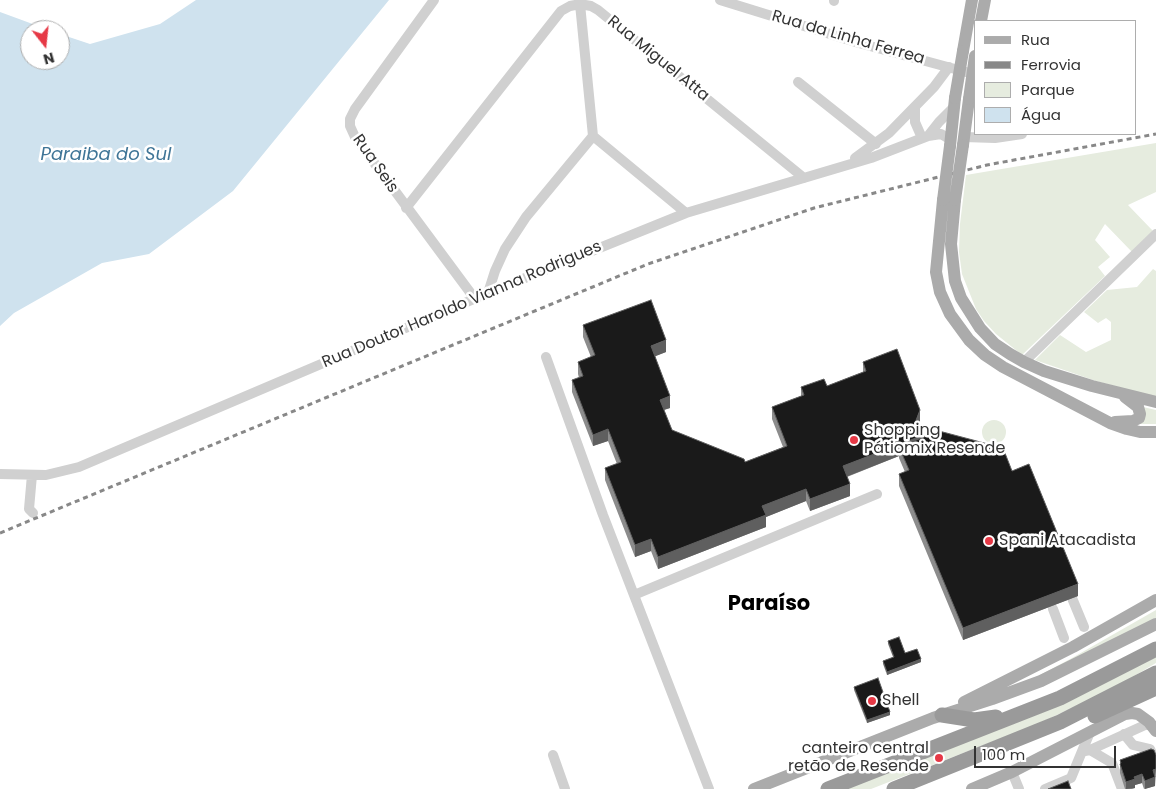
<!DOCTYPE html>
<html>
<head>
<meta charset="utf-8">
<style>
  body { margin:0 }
  #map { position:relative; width:1156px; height:789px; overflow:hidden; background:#fff; font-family:Poppins,sans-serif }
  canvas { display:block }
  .legend { position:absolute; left:974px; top:20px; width:162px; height:115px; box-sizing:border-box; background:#fff; border:1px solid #adadad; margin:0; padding:6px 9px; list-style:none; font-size:15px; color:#333 }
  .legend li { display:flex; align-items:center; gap:10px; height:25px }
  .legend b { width:25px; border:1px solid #adadad }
  .north { position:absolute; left:20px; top:20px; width:50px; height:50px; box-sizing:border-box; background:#fff; border:1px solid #adadad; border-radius:50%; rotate:164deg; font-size:14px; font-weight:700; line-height:20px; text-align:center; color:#333 }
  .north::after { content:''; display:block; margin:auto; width:18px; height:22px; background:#e63946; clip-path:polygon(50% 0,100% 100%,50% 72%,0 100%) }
  .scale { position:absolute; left:974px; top:746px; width:142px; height:22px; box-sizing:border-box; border:2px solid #333; border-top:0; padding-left:6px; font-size:15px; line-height:18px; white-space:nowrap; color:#333; -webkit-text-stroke:4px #fff; paint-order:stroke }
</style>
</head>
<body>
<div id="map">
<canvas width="1156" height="789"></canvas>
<ul class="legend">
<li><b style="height:6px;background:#ababab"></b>Rua</li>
<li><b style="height:6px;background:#888"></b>Ferrovia</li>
<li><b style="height:14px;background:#e6ecdf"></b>Parque</li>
<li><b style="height:14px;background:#cfe2ee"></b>Água</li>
</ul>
<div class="north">N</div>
<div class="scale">100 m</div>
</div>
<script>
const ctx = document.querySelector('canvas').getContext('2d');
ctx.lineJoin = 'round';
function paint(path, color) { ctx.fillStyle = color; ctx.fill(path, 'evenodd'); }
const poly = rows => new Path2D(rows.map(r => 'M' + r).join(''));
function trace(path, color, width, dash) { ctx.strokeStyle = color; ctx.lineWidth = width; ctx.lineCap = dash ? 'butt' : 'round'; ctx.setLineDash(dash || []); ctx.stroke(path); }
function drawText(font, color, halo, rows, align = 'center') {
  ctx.font = font + ' Poppins,sans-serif'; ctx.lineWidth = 5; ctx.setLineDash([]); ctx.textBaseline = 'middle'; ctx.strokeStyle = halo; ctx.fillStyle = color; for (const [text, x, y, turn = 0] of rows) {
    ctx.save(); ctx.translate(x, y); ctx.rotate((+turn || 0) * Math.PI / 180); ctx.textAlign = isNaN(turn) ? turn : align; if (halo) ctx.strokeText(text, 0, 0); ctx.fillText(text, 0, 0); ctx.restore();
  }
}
const green = poly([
  [1156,143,1156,192,1128,205,1153,231,1132,252,1105,224,1095,240,1110,257,1098,267,1105,276,1022,355,996,334,984,321,976,309,962,274,959,252,960,224,966,175],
  [1153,269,1156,271,1156,397,1096,381,1035,360,1060,335,1086,352,1111,340,1111,322,1106,318,1098,323,1084,312,1107,290,1137,287],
  [1143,407,1156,410,1156,424,1140,424],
  '982 432a12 12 0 1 1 24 0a12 12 0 1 1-24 0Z',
  [1156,610,1156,620,1021,685,1072,658],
  [1156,656,1156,663,1119,685,1040,723,871,789,847,789]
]);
const water = poly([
  [196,0,389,0,233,191,149,254,102,263,14,313,0,326,0,12,49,30,30,30,30,60,60,60,60,34,90,44,160,24]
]);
const minor = poly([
  [434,0,355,109,350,119,350,126,355,137,475,299],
  [720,0,859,43,966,72],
  [834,0,834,1],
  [580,4,593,136],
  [798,82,876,144],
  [915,107,915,122,922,138],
  [928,136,939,122,955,106],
  [964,137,995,138,1022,134],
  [855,158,889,133,934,87,949,67],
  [406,208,561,11,570,6,580,4,591,6,598,10,804,178],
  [488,293,495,271,505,249,526,217,593,136,686,213],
  [546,357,603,515,709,789],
  [1024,362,1156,234],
  [0,474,46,475,79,467,488,293,686,213,871,158,928,136,941,134,951,140],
  [32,475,29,509,33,513],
  [634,595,877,494],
  [1072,598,1084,627],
  [1053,609,1064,638],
  [1124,734,1133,745,1150,749,1156,763],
  [1090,750,1145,725,1151,725],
  [1086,751,1090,750,1112,763,1122,789],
  [553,755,565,789],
  [1012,772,1019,789],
  [1045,789,1071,778,1090,732]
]);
const major = poly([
  [981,21,985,0],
  [963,51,972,0],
  [963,145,969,99],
  [950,146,955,98],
  [943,200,936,272,940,292,950,314,969,340,985,355,1003,367,1110,423,1127,429,1140,432,1156,432],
  [955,200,951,244,955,281,961,298,980,328,995,344,1010,354,1024,362,1044,371,1092,386,1156,402],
  [1115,422,1133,421,1139,418,1140,414,1138,407,1125,397],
  [964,702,1073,647,1156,600],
  [754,789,933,718,992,699,1041,681,1156,624],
  [972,789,1012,772,1125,714,1132,713,1138,714,1149,722,1156,731]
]);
const highway = poly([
  [942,715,974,720,996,717],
  [1095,716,1156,688],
  [828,789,1060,698,1156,649],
  [894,789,1060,722,1156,673]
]);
const rail = poly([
  [0,533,648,264,814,208,987,165,1156,134]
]);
const majorBridge = poly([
  [955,98,963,51],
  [969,99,975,56],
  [943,200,950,146],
  [955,200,963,145]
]);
const wall = poly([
  [583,325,666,352,655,356,670,408,664,410,672,430,745,462,783,447,772,419,772,407,801,396,801,387,827,386,863,372,863,362,920,421,919,424,929,435,1012,471,1078,596,963,640,899,486,899,474,905,472,899,458,899,456,847,477,850,496,810,511,806,501,766,517,766,527,658,569,651,551,635,557,605,480,605,468,617,464,608,441,593,446,572,392,572,380,579,378,578,374,578,362,591,357,583,337],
  [888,641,905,653,921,662,887,675,883,664,883,661,893,657,888,644],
  [854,687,890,715,867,723,854,690],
  [1120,760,1155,778,1155,786,1144,789,1142,783,1135,785,1135,788,1132,789,1125,789,1120,773]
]);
const shadedWall = poly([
  [666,340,666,352,651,358,651,346],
  [670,396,670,408,660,411,660,400],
  [920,410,920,421,915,434,915,423],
  [608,429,608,441,593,446,593,435],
  [929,433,929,445,899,447,899,456,843,478,843,466],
  [850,484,850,496,810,511,810,499],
  [806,489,806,501,766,517,766,527,658,569,658,557,762,506],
  [651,539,651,551,635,557,635,545],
  [1078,584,1078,596,963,640,963,628],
  [921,659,921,662,887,675,887,672],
  [890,712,890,715,867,723,867,720],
  [1156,769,1155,786,1145,789,1145,781,1153,770],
  [1142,774,1142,783,1135,785,1135,788,1126,789,1126,782,1134,777]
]);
const building = poly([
  [651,300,666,340,651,346,670,396,660,400,672,430,744,459,745,462,787,446,772,407,804,395,801,387,824,379,827,386,866,371,863,362,897,349,920,410,915,423,927,427,929,433,843,466,850,484,810,499,806,489,762,506,766,515,658,557,651,539,635,545,605,468,621,462,608,429,593,435,572,380,583,376,578,362,595,355,583,325,651,300],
  [939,431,1003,448,1012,471,1029,464,1078,584,963,628,899,474,909,470,899,447,939,431],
  [899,637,905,653,917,649,921,659,887,672,883,661,894,657,888,641,899,637],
  [878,678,890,712,867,720,854,687,878,678],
  [1151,749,1154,750,1156,755,1156,769,1153,770,1155,777,1145,781,1142,774,1134,777,1135,779,1126,782,1120,764,1121,763,1120,760,1151,749],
  [1068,781,1071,789,1048,789,1068,781]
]);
const markers = [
  [854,440,5,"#e63946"],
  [989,541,5,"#e63946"],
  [872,701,5,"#e63946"],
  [939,758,5,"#e63946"]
];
const streetNames = [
  ["Rua da Linha Ferrea",848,38,16],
  ["Rua Miguel Atta",658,59,39],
  ["Rua Seis",375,164,55],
  ["Rua Doutor Haroldo Vianna Rodrigues",462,305,-23]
];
const poiNames = [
  ["Shopping",864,431],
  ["Pátiomix Resende",864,449],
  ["Spani Atacadista",999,541],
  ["Shell",882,701],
  ["canteiro central",929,749,"right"],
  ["retão de Resende",929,767,"right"]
];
const waterNames = [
  ["Paraiba do Sul",106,155]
];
const districtNames = [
  ["Paraíso",769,605]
];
paint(green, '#e6ecdf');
paint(water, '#cfe2ee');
trace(minor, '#d0d0d0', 10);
trace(major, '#ababab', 12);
trace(highway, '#9a9a9a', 15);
trace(rail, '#888', 3, [5, 4]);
trace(majorBridge, '#ababab', 12);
paint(wall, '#8c8c8c');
paint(shadedWall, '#5f5f5f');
paint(building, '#1a1a1a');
trace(building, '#5f5f5f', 1);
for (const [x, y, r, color] of markers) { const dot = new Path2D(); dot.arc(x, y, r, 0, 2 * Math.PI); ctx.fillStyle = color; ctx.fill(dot); trace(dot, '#fff', 2); }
drawText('16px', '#333', '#fff', streetNames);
drawText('16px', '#333', '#fff', poiNames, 'left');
drawText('italic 18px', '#3f7597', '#fff', waterNames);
drawText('bold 21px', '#000', '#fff', districtNames);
</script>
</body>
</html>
